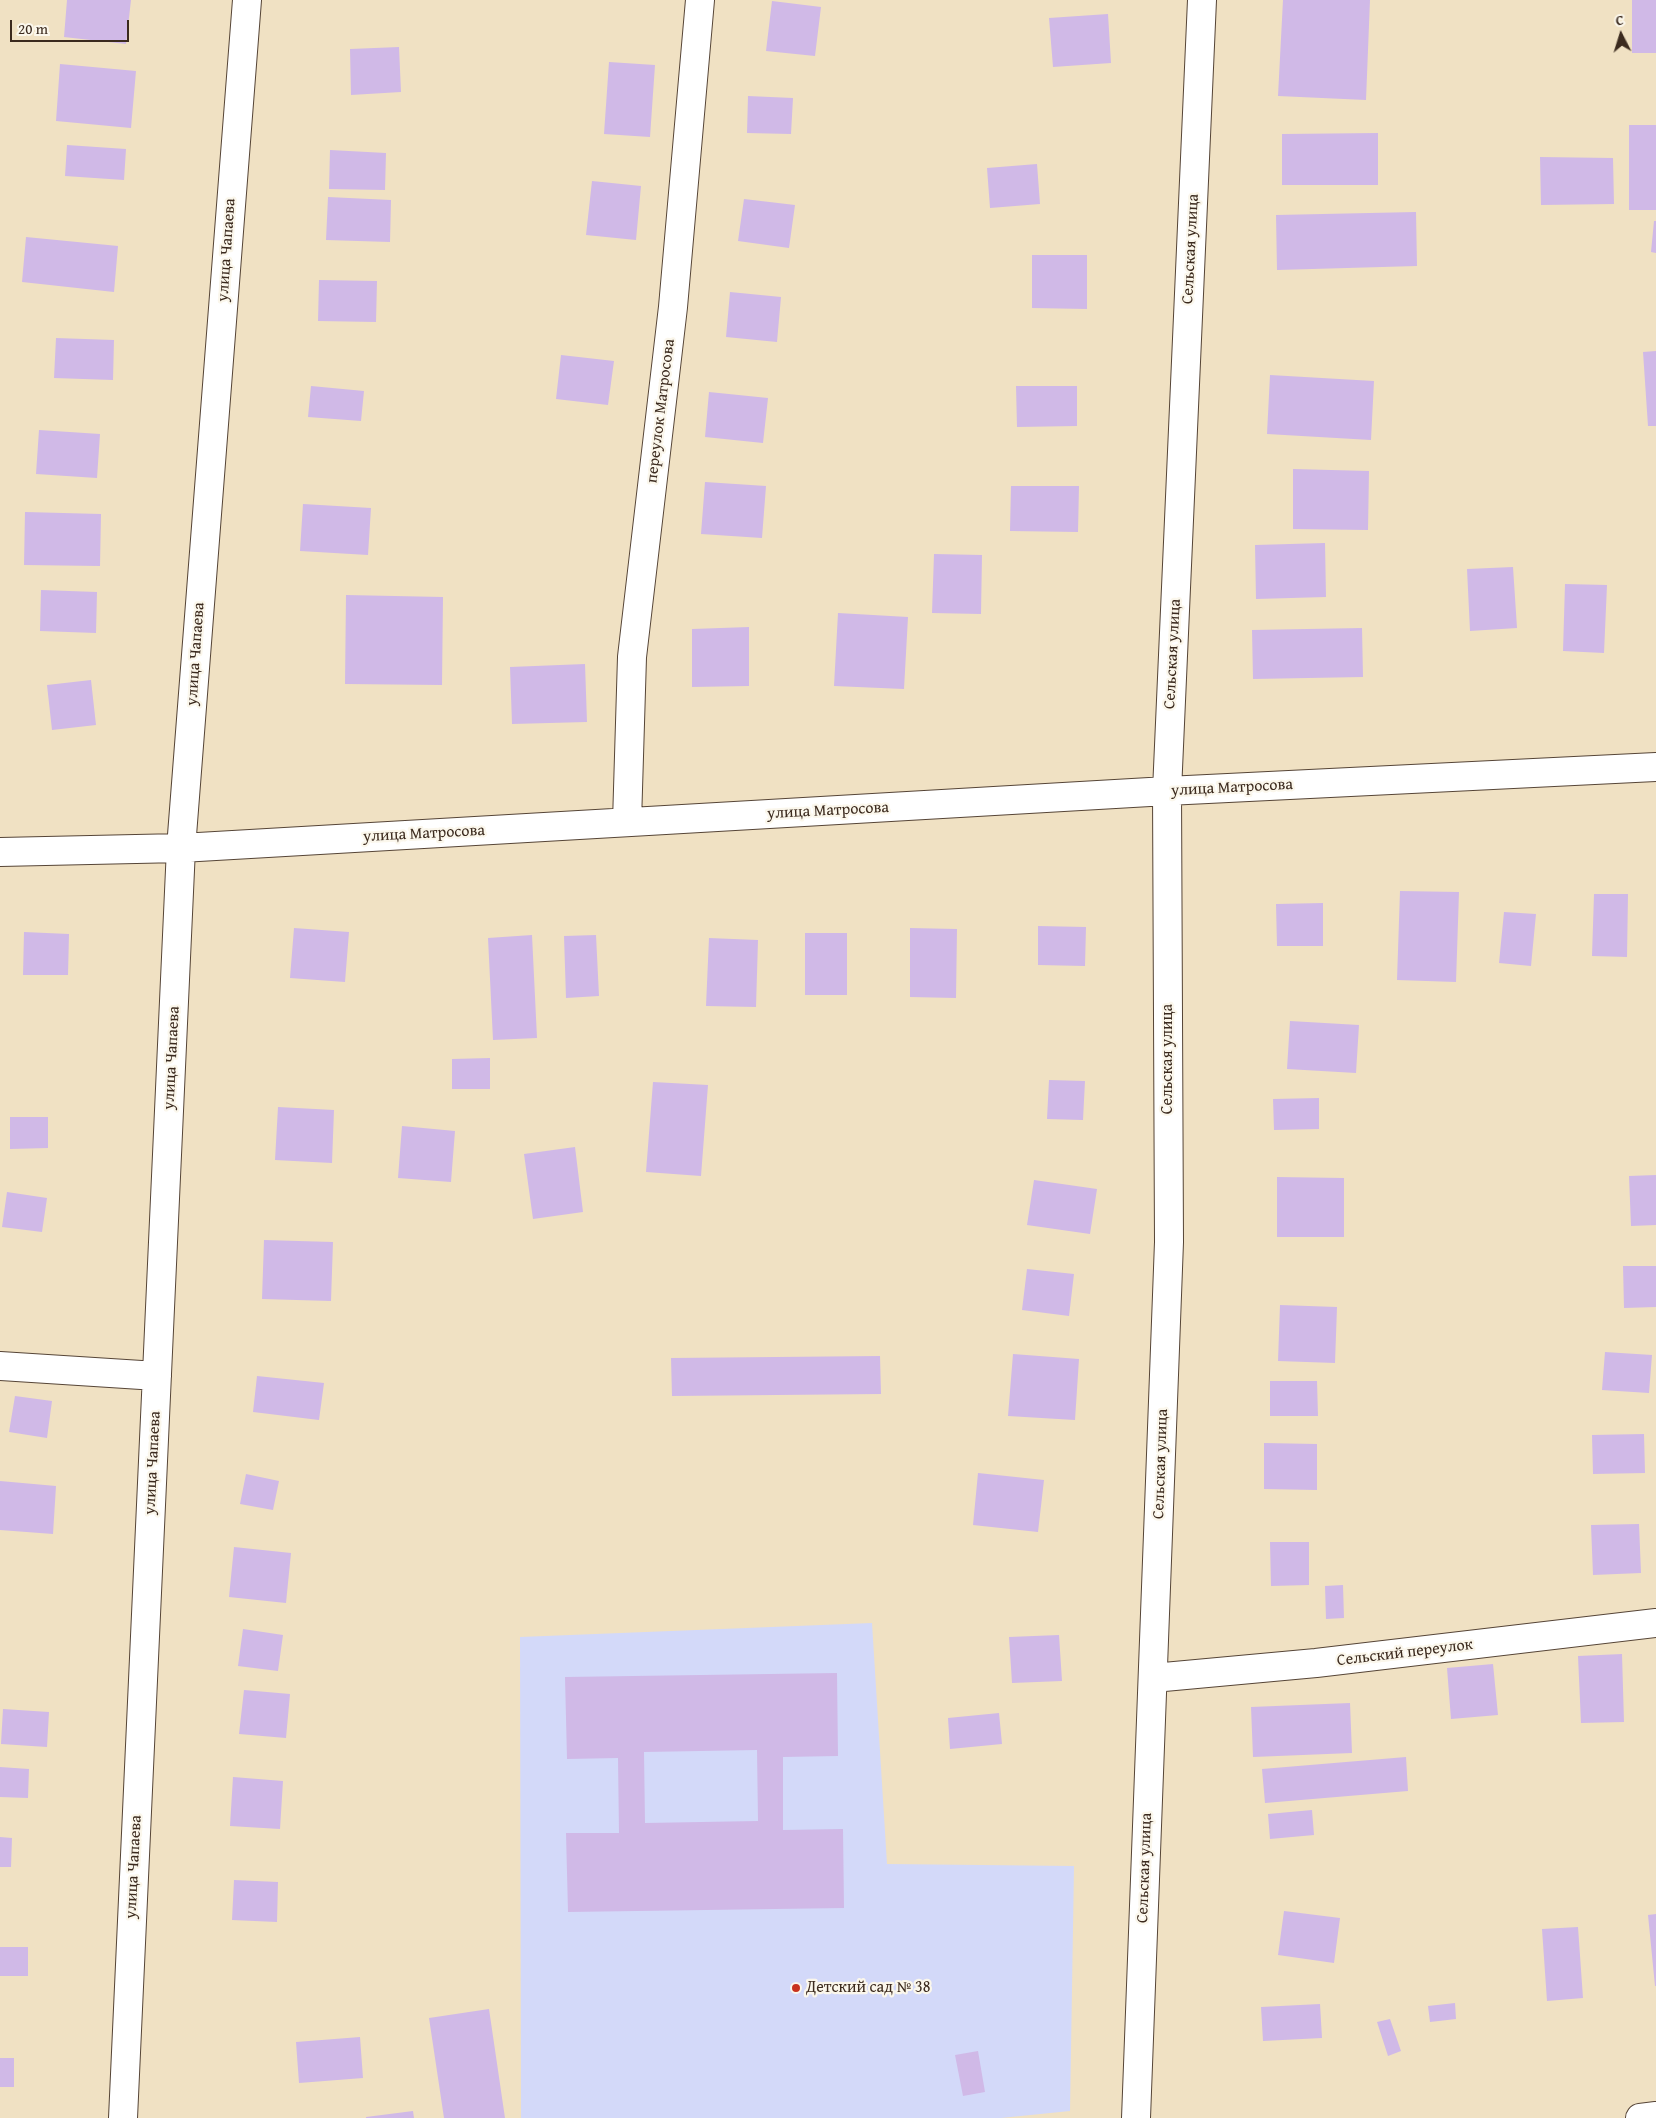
<!DOCTYPE html>
<html>
<head>
<meta charset="utf-8">
<style>
  body { margin:0 }
  #map { position:relative; width:1656px; height:2118px; overflow:hidden; background:#f0e1c3; font-family:"Gentium Book Plus",serif }
  canvas { display:block }
  .north { position:absolute; left:1596px; top:10px; width:50px; height:50px; -webkit-text-stroke:4px #fbf7ec; paint-order:stroke; rotate:355deg; font-size:14px; font-weight:700; line-height:20px; text-align:center; color:#3b2a1e }
  .north::after { content:''; display:block; margin:auto; width:18px; height:22px; background:#3b2a1e; clip-path:polygon(50% 0,100% 100%,50% 72%,0 100%) }
  .scale { position:absolute; left:10px; top:20px; width:119px; height:22px; box-sizing:border-box; border:2px solid #3b2a1e; border-top:0; padding-left:6px; font-size:15px; line-height:18px; white-space:nowrap; color:#3b2a1e; -webkit-text-stroke:4px #fbf7ec; paint-order:stroke }
</style>
</head>
<body>
<div id="map">
<canvas width="1656" height="2118"></canvas>
<div class="north">С</div>
<div class="scale">20 m</div>
</div>
<script>
const ctx = document.querySelector('canvas').getContext('2d');
ctx.lineJoin = 'round';
function paint(path, color) { ctx.fillStyle = color; ctx.fill(path, 'evenodd'); }
const poly = rows => new Path2D(rows.map(r => 'M' + r).join(''));
function trace(path, color, width, dash) { ctx.strokeStyle = color; ctx.lineWidth = width; ctx.lineCap = dash ? 'butt' : 'round'; ctx.setLineDash(dash || []); ctx.stroke(path); }
function drawText(font, color, halo, rows, align = 'center') {
  ctx.font = font + ' "Gentium Book Plus",serif'; ctx.lineWidth = 4.5; ctx.setLineDash([]); ctx.textBaseline = 'middle'; ctx.strokeStyle = halo; ctx.fillStyle = color; for (const [text, x, y, turn = 0] of rows) {
    ctx.save(); ctx.translate(x, y); ctx.rotate((+turn || 0) * Math.PI / 180); ctx.textAlign = isNaN(turn) ? turn : align; if (halo) ctx.strokeText(text, 0, 0); ctx.fillText(text, 0, 0); ctx.restore();
  }
}
const built = poly([
  [872,1623,887,1864,1074,1866,1070,2111,1001,2118,521,2118,520,1637]
]);
const building = poly([
  [67,0,131,0,126,44,64,37],
  [1283,0,1370,0,1366,100,1278,96],
  [1632,0,1656,0,1656,53,1632,53],
  [772,1,821,7,815,56,766,51],
  [1108,14,1111,63,1053,67,1049,18],
  [399,47,401,92,351,95,350,49],
  [609,62,655,65,650,137,604,134],
  [60,64,136,71,131,128,56,121],
  [748,96,793,98,791,134,747,133],
  [1629,125,1656,125,1656,210,1629,210],
  [1378,133,1378,185,1282,185,1282,134],
  [67,145,126,149,124,180,65,176],
  [330,150,386,153,385,190,329,189],
  [1540,157,1613,158,1614,204,1541,205],
  [1037,164,1040,204,990,208,987,168],
  [592,181,641,186,636,240,586,235],
  [328,197,391,200,390,242,326,240],
  [744,199,795,205,789,248,738,241],
  [1416,212,1417,266,1277,270,1276,215],
  [1654,221,1656,221,1656,253,1651,252],
  [26,237,118,246,114,292,22,282],
  [1032,255,1087,255,1087,309,1032,308],
  [319,280,377,281,376,322,318,321],
  [730,292,781,297,777,342,726,337],
  [56,338,114,340,113,380,54,378],
  [1656,351,1656,426,1648,426,1643,352],
  [561,355,614,361,608,405,556,399],
  [1270,375,1374,381,1371,440,1267,434],
  [311,386,364,391,361,421,308,417],
  [1016,386,1077,386,1077,426,1017,427],
  [709,392,768,398,763,443,705,437],
  [39,430,100,434,97,478,36,474],
  [1293,469,1369,471,1368,530,1293,529],
  [705,482,766,486,762,538,701,534],
  [1011,486,1079,486,1078,532,1010,531],
  [303,504,371,508,368,555,300,551],
  [25,512,101,514,100,566,24,565],
  [1325,543,1326,597,1256,599,1255,545],
  [934,554,982,555,981,614,932,613],
  [1513,567,1517,628,1470,631,1467,569],
  [1565,584,1607,585,1604,653,1563,651],
  [41,590,97,592,96,633,40,631],
  [346,595,443,597,442,685,345,684],
  [838,613,908,617,904,689,834,686],
  [749,627,749,686,692,687,692,629],
  [1362,628,1363,677,1253,679,1252,630],
  [585,664,587,722,512,724,510,667],
  [91,680,96,725,52,730,47,685],
  [1400,891,1459,892,1456,982,1397,980],
  [1594,894,1628,894,1627,957,1592,956],
  [1323,903,1323,946,1277,946,1276,904],
  [1504,912,1536,914,1531,966,1499,963],
  [1038,926,1086,927,1085,966,1038,965],
  [294,928,349,932,345,982,290,978],
  [910,928,957,929,956,998,910,997],
  [24,932,69,934,68,975,23,975],
  [805,933,847,933,847,995,805,995],
  [532,935,537,1038,493,1040,488,938],
  [596,935,599,996,566,998,564,936],
  [709,938,758,940,756,1007,706,1006],
  [1290,1021,1359,1025,1356,1073,1287,1069],
  [490,1058,490,1089,452,1089,452,1059],
  [1049,1080,1085,1081,1083,1120,1047,1119],
  [653,1082,708,1085,701,1176,646,1172],
  [1319,1098,1319,1129,1274,1130,1273,1099],
  [278,1107,334,1110,332,1163,275,1160],
  [10,1117,48,1117,48,1148,10,1149],
  [402,1126,455,1131,451,1182,398,1178],
  [575,1147,583,1212,533,1219,524,1154],
  [1656,1175,1656,1225,1631,1226,1629,1176],
  [1277,1177,1344,1178,1344,1237,1277,1237],
  [1034,1180,1097,1189,1090,1234,1027,1225],
  [7,1192,47,1198,42,1232,2,1227],
  [264,1240,333,1242,331,1301,262,1299],
  [1623,1266,1656,1266,1656,1307,1624,1308],
  [1027,1269,1074,1274,1069,1316,1022,1310],
  [1280,1305,1337,1307,1335,1363,1278,1361],
  [1605,1352,1652,1355,1649,1393,1602,1390],
  [1013,1354,1079,1359,1075,1420,1008,1416],
  [880,1356,881,1394,672,1396,671,1358],
  [257,1376,324,1383,319,1420,253,1412],
  [1270,1381,1317,1381,1318,1416,1270,1416],
  [15,1396,52,1401,47,1438,9,1432],
  [1644,1434,1645,1473,1593,1474,1592,1435],
  [1264,1443,1317,1444,1317,1490,1264,1489],
  [978,1473,1044,1480,1038,1532,973,1525],
  [246,1474,279,1481,273,1510,240,1504],
  [0,1481,56,1486,53,1534,0,1530],
  [1639,1524,1641,1573,1593,1575,1591,1525],
  [1270,1542,1309,1542,1309,1585,1271,1586],
  [234,1547,291,1553,286,1603,229,1597],
  [1343,1585,1344,1618,1326,1619,1325,1586],
  [243,1629,283,1635,278,1671,238,1666],
  [1059,1635,1062,1681,1012,1683,1009,1637],
  [1622,1654,1624,1722,1581,1723,1578,1656],
  [1493,1664,1498,1715,1451,1719,1447,1668],
  [837,1673,838,1756,783,1757,783,1830,843,1829,844,1908,568,1912,566,1833,619,1833,618,1758,567,1759,565,1677],
  [757,1750,758,1821,645,1823,644,1752],
  [244,1690,290,1694,286,1738,239,1734],
  [1350,1703,1352,1753,1253,1757,1251,1707],
  [3,1709,49,1712,47,1747,1,1744],
  [999,1713,1002,1744,950,1749,948,1718],
  [1406,1757,1408,1791,1265,1803,1262,1769],
  [0,1767,29,1769,28,1798,0,1797],
  [233,1777,283,1781,280,1829,230,1826],
  [1312,1810,1314,1835,1270,1839,1268,1814],
  [0,1837,12,1838,11,1867,0,1867],
  [234,1880,278,1882,277,1922,232,1920],
  [1284,1911,1340,1918,1334,1963,1278,1955],
  [1656,1914,1656,1986,1655,1986,1648,1915],
  [1578,1927,1583,1998,1547,2001,1542,1929],
  [0,1947,28,1947,28,1976,0,1976],
  [1455,2003,1456,2019,1430,2022,1428,2006],
  [1320,2004,1322,2038,1263,2041,1261,2007],
  [489,2009,505,2118,444,2118,429,2018],
  [1390,2019,1401,2051,1388,2056,1377,2022],
  [360,2037,363,2078,299,2083,296,2042],
  [978,2051,985,2092,963,2096,955,2055],
  [0,2058,14,2058,14,2087,0,2087],
  [413,2111,414,2118,366,2118,366,2117]
]);
const minor = poly([
  [627,822,632,657,673,307,700,0],
  [0,852,181,848,1167,791,1656,767],
  [0,1366,157,1376],
  [1153,1678,1316,1663,1656,1623],
  [123,2118,181,848,247,0],
  [1136,2118,1169,1242,1167,791,1202,0],
  [1640,2118,1656,2116]
]);
const markers = [
  [796,1988,5,"#c8321e"]
];
const streetNames = [
  ["Сельская улица",1191,249,-87],
  ["улица Чапаева",227,250,-86],
  ["переулок Матросова",661,411,-83],
  ["улица Чапаева",196,654,-86],
  ["Сельская улица",1173,654,-87],
  ["улица Матросова",1232,788,-3],
  ["улица Матросова",828,811,-3],
  ["улица Матросова",424,834,-3],
  ["улица Чапаева",172,1058,-87],
  ["Сельская улица",1168,1059,-90],
  ["улица Чапаева",153,1463,-87],
  ["Сельская улица",1161,1464,-88],
  ["Сельский переулок",1405,1653,-7],
  ["улица Чапаева",134,1867,-87],
  ["Сельская улица",1145,1868,-88]
];
const poiNames = [
  ["Детский сад № 38",806,1988]
];
paint(built, '#d3d9f9');
paint(building, '#d0b9e7');
trace(minor, '#564537', 30);
trace(minor, '#fff', 28);
for (const [x, y, r, color] of markers) { const dot = new Path2D(); dot.arc(x, y, r, 0, 2 * Math.PI); ctx.fillStyle = color; ctx.fill(dot); trace(dot, '#fbf7ec', 2); }
drawText('16px', '#3b2a1e', '#fbf7ec', streetNames);
drawText('16px', '#3b2a1e', '#fbf7ec', poiNames, 'left');
</script>
</body>
</html>
